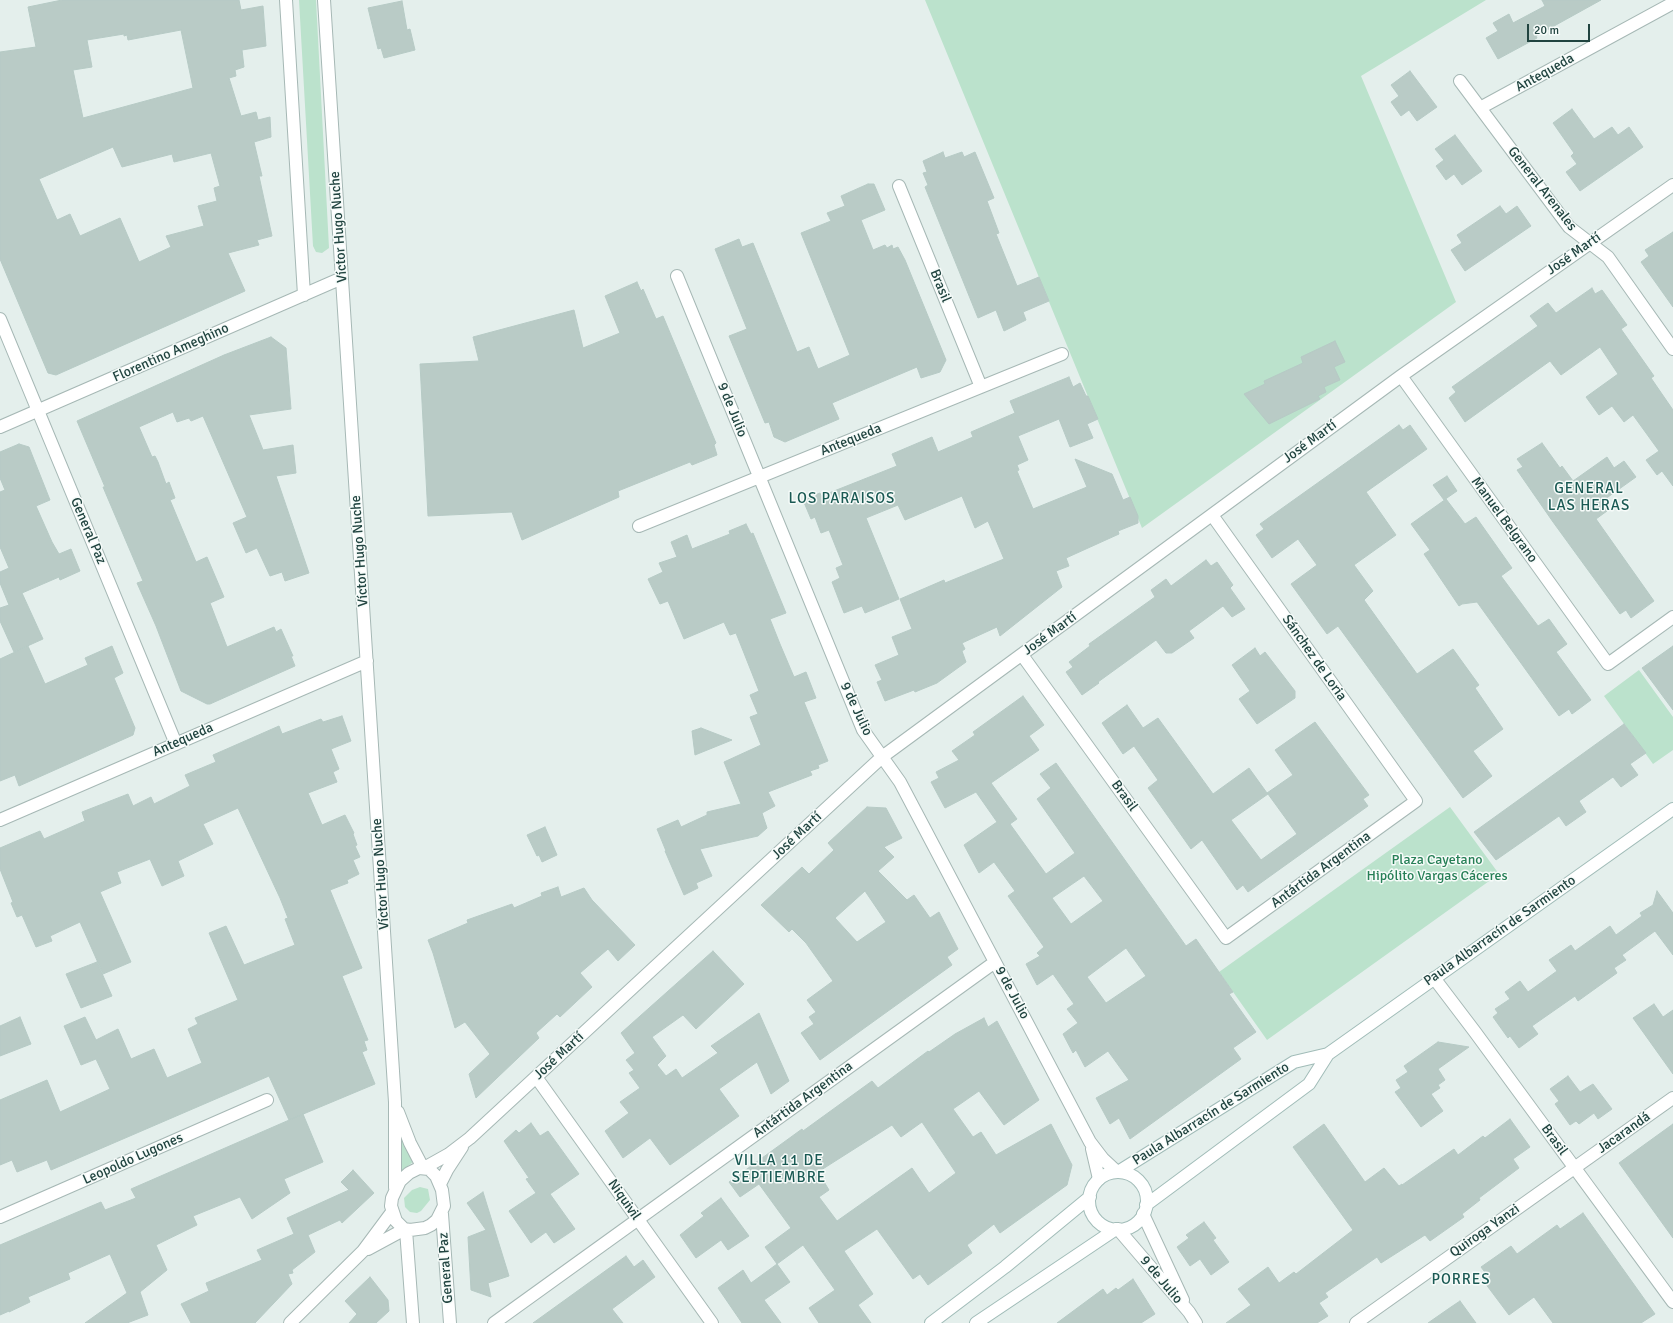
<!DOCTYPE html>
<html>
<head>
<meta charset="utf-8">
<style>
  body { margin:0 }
  #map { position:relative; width:1673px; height:1323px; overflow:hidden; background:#e4efec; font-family:Signika,sans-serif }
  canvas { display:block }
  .scale { position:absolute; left:1527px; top:24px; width:63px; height:18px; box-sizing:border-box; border:2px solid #214440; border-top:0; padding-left:5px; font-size:12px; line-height:14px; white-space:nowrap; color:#214440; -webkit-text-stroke:3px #f6fbf9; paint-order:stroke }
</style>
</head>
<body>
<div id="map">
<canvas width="1673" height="1323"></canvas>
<div class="scale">20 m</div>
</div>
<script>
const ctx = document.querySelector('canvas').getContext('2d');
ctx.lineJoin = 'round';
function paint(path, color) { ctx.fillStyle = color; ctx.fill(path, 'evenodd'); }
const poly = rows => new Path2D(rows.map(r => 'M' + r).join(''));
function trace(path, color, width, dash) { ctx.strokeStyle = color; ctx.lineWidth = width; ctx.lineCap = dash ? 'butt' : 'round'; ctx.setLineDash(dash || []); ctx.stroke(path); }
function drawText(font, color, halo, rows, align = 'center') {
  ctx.font = font + ' Signika,sans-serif'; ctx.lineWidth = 3; ctx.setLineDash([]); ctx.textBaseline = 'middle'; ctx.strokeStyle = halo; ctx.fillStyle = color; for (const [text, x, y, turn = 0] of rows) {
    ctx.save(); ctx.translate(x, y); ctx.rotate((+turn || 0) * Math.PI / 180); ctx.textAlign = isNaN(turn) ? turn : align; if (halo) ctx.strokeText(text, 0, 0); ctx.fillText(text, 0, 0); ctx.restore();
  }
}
const green = poly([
  [299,0,316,0,329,248,322,253,316,252,313,246],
  [925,0,1486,0,1361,76,1456,302,1142,528],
  [1639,670,1673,717,1673,750,1653,764,1604,696],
  [1450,807,1499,874,1267,1040,1219,972],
  [399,1124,414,1161,402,1171],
  [420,1187,428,1189,430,1200,421,1211,417,1213,410,1212,405,1207,404,1198,412,1190]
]);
const building = poly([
  [62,0,239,0,241,10,263,6,266,46,242,50,244,67,235,70,236,76,229,78,241,116,256,112,258,120,270,117,271,137,254,142,262,176,259,176,272,236,257,240,259,245,228,253,245,291,56,375,48,373,0,259,0,52,36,47,28,7,62,0],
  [181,30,193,88,83,118,73,70,92,67,87,40,124,34,124,36,127,35,128,40,181,30],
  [113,147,122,167,172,154,174,162,211,153,220,186,214,188,217,201,198,206,204,226,166,236,171,247,139,262,120,218,80,236,70,214,57,220,39,179,113,147],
  [1542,0,1601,0,1536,36,1537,38,1498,59,1486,38,1498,31,1493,23,1509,14,1513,23,1545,6,1542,0],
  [402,1,407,30,410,29,415,50,384,58,381,48,378,49,368,8,402,1],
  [1410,71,1437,107,1417,121,1409,110,1401,116,1391,102,1399,96,1391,85,1410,71],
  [1572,109,1594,139,1612,127,1618,135,1629,127,1643,147,1580,191,1566,172,1577,164,1571,156,1574,153,1553,123,1572,109],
  [1455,135,1482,171,1462,185,1454,174,1446,180,1436,166,1444,160,1435,149,1455,135],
  [943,152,945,158,962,152,964,157,975,152,994,198,987,201,999,233,996,234,1017,286,1039,277,1049,301,1023,312,1026,320,1004,331,996,310,978,318,925,187,928,185,923,173,927,172,923,161,943,152],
  [868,184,874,184,885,210,861,220,873,250,885,245,887,248,892,245,893,249,898,247,905,260,946,360,940,372,921,378,917,367,832,403,839,419,785,442,774,437,769,422,765,423,729,336,747,329,715,249,739,239,742,247,753,243,797,352,809,347,818,369,850,355,801,233,831,221,827,213,845,206,841,196,868,184],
  [1500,206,1506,214,1517,206,1531,226,1465,271,1451,250,1462,243,1457,235,1500,206],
  [1673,232,1673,307,1641,262,1649,256,1645,250,1673,232],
  [637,282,641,291,643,289,656,319,663,316,716,443,714,445,717,455,692,465,690,462,618,491,619,497,522,540,512,512,428,516,420,364,479,361,473,337,574,310,583,348,620,333,605,296,637,282],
  [1592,288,1595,294,1602,290,1627,325,1621,329,1654,376,1651,378,1673,410,1673,486,1662,471,1657,475,1646,460,1659,451,1633,415,1624,422,1612,406,1599,415,1586,397,1618,374,1600,347,1561,375,1550,361,1465,422,1449,398,1456,392,1452,387,1538,326,1530,316,1548,303,1556,313,1592,288],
  [271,337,286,348,291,409,249,415,263,450,293,445,296,473,276,476,309,573,285,581,282,572,270,576,257,548,246,553,233,523,247,517,203,416,191,421,189,418,177,422,173,412,139,427,152,457,155,456,158,462,166,484,169,482,175,498,170,500,196,562,207,557,224,597,210,603,227,647,274,627,276,632,281,629,293,656,291,656,295,666,210,704,207,704,181,691,156,626,137,583,143,581,103,487,105,487,77,421,224,355,271,337],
  [1335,341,1345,362,1334,367,1340,380,1324,387,1326,392,1318,396,1320,399,1269,424,1244,394,1265,384,1264,381,1303,363,1301,357,1335,341],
  [1069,377,1073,387,1080,383,1086,396,1088,396,1098,419,1087,424,1093,438,1070,447,1059,419,1018,436,1028,460,1017,465,1019,470,1017,471,1033,509,1087,487,1075,459,1112,474,1123,500,1130,497,1138,516,1138,523,1118,531,1119,534,1066,558,1069,566,1056,571,1062,587,1000,636,997,627,962,643,965,649,962,651,966,662,937,683,915,692,914,690,885,701,877,682,882,680,875,665,899,655,892,637,912,629,900,599,944,580,945,583,1004,559,988,521,975,528,962,496,905,520,898,505,866,518,899,599,865,613,862,606,844,613,832,582,840,578,836,568,843,565,829,530,821,533,815,517,811,519,803,500,820,493,821,496,829,492,829,493,897,466,892,454,932,437,938,452,973,437,971,432,1015,413,1010,401,1069,377],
  [1399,425,1403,430,1410,425,1427,449,1366,492,1396,535,1354,565,1373,591,1364,600,1417,674,1453,649,1479,685,1475,688,1503,729,1473,751,1492,776,1463,798,1338,626,1327,634,1291,584,1317,565,1298,539,1272,558,1256,535,1264,529,1260,524,1399,425],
  [1542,443,1560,468,1562,466,1573,481,1607,457,1614,468,1624,461,1636,477,1601,502,1607,511,1596,519,1654,601,1631,618,1626,610,1620,614,1553,522,1517,470,1523,467,1517,459,1542,443],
  [19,444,29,447,50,500,36,506,52,542,59,554,71,549,80,571,60,580,59,577,22,593,43,639,14,652,0,621,0,608,9,605,0,583,0,572,9,568,0,547,0,492,5,490,0,478,0,452,19,444],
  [1447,476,1457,491,1444,500,1433,485,1447,476],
  [1446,499,1465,524,1476,517,1512,568,1501,576,1538,626,1549,619,1567,644,1556,652,1591,700,1572,714,1569,709,1559,716,1477,602,1462,604,1459,606,1424,554,1430,550,1411,524,1446,499],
  [746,524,751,534,753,533,786,613,770,619,780,644,794,677,806,672,816,698,804,702,828,761,818,765,819,768,810,771,812,775,768,792,775,806,762,813,767,828,758,836,700,849,712,876,696,883,698,888,684,895,665,851,666,851,657,829,678,820,681,827,707,815,707,812,741,804,724,762,761,745,750,717,758,714,750,695,759,691,736,633,730,635,724,622,684,639,668,601,660,604,648,579,663,572,659,563,677,557,671,542,687,535,692,549,730,534,729,531,746,524],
  [1206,560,1211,566,1217,562,1233,585,1230,588,1245,609,1232,617,1223,606,1189,631,1194,638,1172,653,1166,653,1156,640,1098,682,1099,683,1082,695,1066,672,1073,667,1069,662,1090,646,1089,644,1155,597,1151,590,1166,579,1171,586,1206,560],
  [28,646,45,684,88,665,85,658,112,646,123,673,114,678,135,728,133,735,19,786,15,775,0,781,0,659,28,646],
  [1673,646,1673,710,1642,668,1673,646],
  [1255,648,1260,656,1265,652,1295,691,1295,698,1257,724,1239,699,1250,691,1232,665,1255,648],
  [1023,696,1044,725,1029,736,1039,750,991,783,1017,819,1010,824,1046,874,1075,853,1037,799,1051,788,1040,774,1056,763,1186,946,1196,939,1233,992,1229,994,1256,1032,1233,1048,1241,1059,1130,1139,1119,1118,1110,1124,1096,1098,1129,1080,1108,1051,1085,1067,1076,1050,1073,1053,1063,1034,1078,1023,1067,1009,1074,1004,1053,974,1037,985,1026,964,1040,956,1037,953,1044,947,1008,896,1015,891,994,862,979,873,964,845,997,822,976,792,945,808,931,782,939,778,936,772,959,760,952,751,975,735,973,732,1023,696],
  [1084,876,1103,901,1071,924,1052,898,1084,876],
  [1126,948,1146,976,1106,1003,1087,977,1126,948],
  [1127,705,1143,728,1158,718,1213,794,1249,768,1267,793,1293,775,1275,750,1315,722,1369,795,1363,799,1368,806,1248,892,1243,885,1237,890,1202,840,1191,849,1148,788,1158,780,1134,746,1123,754,1102,723,1127,705],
  [1268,794,1297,834,1261,860,1231,820,1268,794],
  [342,716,351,741,331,749,339,769,333,772,337,782,308,793,322,825,345,815,354,833,353,834,357,845,355,846,360,857,353,860,359,874,347,880,348,883,330,890,362,968,342,976,368,1040,364,1041,367,1050,362,1052,375,1084,289,1120,269,1076,51,1170,47,1160,17,1172,12,1160,0,1165,0,1100,47,1080,60,1112,110,1089,96,1059,81,1065,64,1026,85,1017,96,1040,118,1029,131,1059,154,1049,167,1078,202,1063,188,1029,198,1024,195,1018,238,1000,209,933,226,926,244,965,295,945,285,919,288,918,280,898,238,808,203,824,213,844,178,861,184,876,162,886,150,859,117,872,121,883,100,892,131,962,103,974,80,922,50,936,52,941,36,947,22,915,17,917,11,903,13,902,0,869,0,848,40,831,44,839,85,821,82,812,128,794,133,806,151,797,154,804,190,786,185,775,216,762,213,755,279,726,282,734,321,719,323,722,342,716],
  [1624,724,1646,753,1630,764,1638,775,1621,787,1613,777,1579,801,1586,812,1566,826,1559,816,1496,860,1474,832,1624,724],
  [701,728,732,740,695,755,692,731,701,728],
  [867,807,886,808,902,838,884,847,894,857,878,871,907,900,914,895,930,918,939,912,958,949,947,957,952,965,820,1060,801,1033,814,1024,809,1017,816,1012,807,1000,833,981,806,943,792,929,789,932,761,905,802,867,809,874,834,850,828,843,867,807],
  [865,891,886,922,857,942,835,918,865,891],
  [545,827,557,855,542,862,539,855,537,856,527,835,545,827],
  [558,887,561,897,584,888,592,900,635,945,618,961,608,949,580,973,592,987,560,1017,557,1014,536,1033,539,1038,476,1098,469,1074,490,1054,465,1022,455,1028,433,953,428,940,468,923,467,920,512,904,514,908,542,896,541,893,558,887],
  [1657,891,1673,913,1673,955,1655,931,1622,955,1626,960,1614,968,1617,973,1578,1001,1575,996,1532,1026,1538,1034,1519,1048,1510,1036,1508,1038,1493,1017,1498,1013,1495,1009,1510,999,1505,992,1520,981,1528,992,1557,971,1549,960,1571,945,1575,951,1610,926,1616,935,1642,916,1640,913,1653,905,1657,891],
  [713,951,744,984,696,1029,683,1015,652,1037,666,1056,657,1065,666,1076,676,1069,682,1078,718,1053,711,1046,759,1013,789,1081,771,1094,757,1062,719,1089,739,1116,670,1165,650,1138,623,1158,605,1131,629,1113,620,1102,640,1088,629,1073,634,1070,626,1060,635,1053,621,1033,713,951],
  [97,962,112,996,81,1008,66,974,97,962],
  [1654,1004,1663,1017,1673,1010,1673,1074,1633,1018,1654,1004],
  [20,1017,31,1044,0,1056,0,1026,20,1017],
  [984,1018,988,1027,997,1021,1039,1100,1004,1125,979,1091,953,1109,973,1137,981,1132,996,1155,1051,1124,1072,1165,1067,1185,1000,1233,994,1224,967,1245,972,1253,928,1285,920,1274,913,1279,877,1229,844,1251,873,1294,858,1305,871,1323,819,1323,809,1308,835,1290,803,1245,777,1264,765,1247,791,1228,759,1184,740,1197,729,1182,802,1129,803,1131,872,1081,878,1088,928,1051,929,1052,955,1034,984,1018],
  [922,1122,956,1173,929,1193,912,1168,837,1221,819,1197,829,1190,818,1172,892,1125,901,1137,922,1122],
  [1438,1042,1469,1047,1438,1069,1445,1080,1438,1085,1440,1088,1431,1094,1443,1111,1421,1127,1395,1092,1401,1088,1396,1080,1408,1072,1404,1066,1438,1042],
  [1568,1076,1580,1092,1593,1084,1612,1109,1598,1119,1594,1113,1579,1124,1576,1121,1570,1125,1555,1104,1559,1101,1550,1089,1568,1076],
  [303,1114,323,1162,284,1179,290,1193,252,1219,240,1197,193,1216,197,1225,156,1245,167,1270,140,1292,148,1315,127,1323,85,1323,127,1293,110,1254,68,1273,70,1279,28,1297,30,1302,9,1312,9,1311,0,1315,0,1245,101,1202,105,1210,136,1198,131,1189,303,1114],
  [1510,1119,1530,1147,1513,1159,1519,1168,1479,1198,1480,1200,1462,1214,1464,1217,1430,1241,1425,1235,1381,1263,1377,1257,1325,1293,1328,1297,1319,1303,1328,1316,1317,1323,1226,1323,1251,1305,1238,1289,1268,1267,1279,1283,1294,1272,1296,1274,1353,1230,1293,1147,1324,1124,1365,1182,1384,1168,1399,1186,1402,1184,1402,1185,1454,1149,1458,1155,1483,1136,1485,1138,1510,1119],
  [531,1123,540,1136,548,1131,579,1174,550,1194,575,1229,554,1243,546,1232,531,1243,509,1211,536,1193,526,1179,529,1178,504,1141,516,1130,519,1133,531,1123],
  [1673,1124,1673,1238,1619,1163,1673,1124],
  [353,1170,374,1193,342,1223,340,1220,308,1235,315,1252,292,1270,293,1273,288,1274,292,1284,255,1323,191,1323,181,1304,209,1291,206,1283,262,1260,257,1250,294,1234,287,1218,349,1190,341,1182,353,1170],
  [483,1192,509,1276,488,1283,491,1297,471,1290,468,1237,486,1230,467,1203,483,1192],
  [721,1198,749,1236,728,1250,721,1240,696,1258,680,1235,704,1216,701,1213,721,1198],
  [1583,1213,1655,1314,1641,1323,1553,1323,1534,1297,1509,1315,1485,1283,1490,1279,1481,1267,1511,1246,1517,1254,1557,1225,1560,1229,1583,1213],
  [1204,1222,1216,1238,1213,1240,1229,1262,1211,1275,1200,1259,1190,1266,1177,1247,1189,1238,1186,1235,1204,1222],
  [626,1256,634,1267,643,1260,655,1277,612,1309,623,1323,533,1323,626,1256],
  [777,1264,790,1282,764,1300,781,1323,742,1323,718,1288,743,1270,751,1283,777,1264],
  [370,1277,388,1300,389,1311,376,1323,349,1323,357,1314,345,1301,370,1277],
  [1133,1279,1155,1314,1141,1323,1057,1323,1103,1289,1107,1295,1116,1288,1118,1290,1133,1279],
  [1460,1301,1476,1323,1428,1323,1451,1307,1460,1301]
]);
const minor = poly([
  [286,0,304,295],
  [324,0,395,1102,395,1188],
  [1460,81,1569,227,1608,257,1673,349],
  [1480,108,1673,3],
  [899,186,981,387],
  [677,276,863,730,900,782,1090,1142,1103,1159,1117,1172],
  [0,319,176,744],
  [1401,376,1608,664,1673,617],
  [0,427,342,278],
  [639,526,1062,354],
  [1022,655,1226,938,1416,801,1212,515],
  [0,820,367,661],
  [1434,978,1475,1032,1673,1302],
  [536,1077,712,1323],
  [398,1112,410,1143,423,1168],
  [1092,1149,1099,1179],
  [419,1168,429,1169,436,1176,442,1190,444,1206,437,1220,431,1225,425,1228,410,1230,404,1229,396,1221,391,1206,392,1198,400,1181,409,1173,419,1168],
  [424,1168,449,1154,470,1138,882,757,1401,376,1673,185],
  [440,1184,447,1170,462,1147],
  [442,1214,450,1323],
  [0,1217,267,1100],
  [406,1230,413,1323],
  [368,1249,405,1229],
  [290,1323,363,1251,392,1212],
  [494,1323,995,962],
  [1356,1323,1673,1098]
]);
const tertiary = poly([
  [1143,1214,1183,1300],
  [1118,1229,1189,1312,1196,1323]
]);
const secondary = poly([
  [1118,1172,1294,1062,1328,1054,1673,809],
  '1089 1201a29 29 0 1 1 58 0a29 29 0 1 1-58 0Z',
  [1146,1205,1309,1084,1328,1054],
  [931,1323,1005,1267,1090,1197],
  [976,1323,1116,1229]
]);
const streetNames = [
  ["Antequeda",1545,73,-29],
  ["General Arenales",1542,189,52],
  ["Víctor Hugo Nuche",339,227,-94],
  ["José Martí",1574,254,-35],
  ["Brasil",940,286,68],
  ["Florentino Ameghino",171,353,-24],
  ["9 de Julio",732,410,68],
  ["Antequeda",851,440,-22],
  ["José Martí",1310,442,-36],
  ["Manuel Belgrano",1504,520,54],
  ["General Paz",88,531,67],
  ["Víctor Hugo Nuche",360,551,-94],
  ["José Martí",1050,634,-36],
  ["Sánchez de Loria",1314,658,55],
  ["9 de Julio",856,709,65],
  ["Antequeda",183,740,-24],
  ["Brasil",1124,796,54],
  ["José Martí",797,836,-43],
  ["Antártida Argentina",1321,870,-36],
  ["Víctor Hugo Nuche",381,874,-94],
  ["Paula Albarracín de Sarmiento",1500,931,-35],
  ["9 de Julio",1012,993,62],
  ["José Martí",559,1056,-43],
  ["Antártida Argentina",803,1100,-36],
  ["Paula Albarracín de Sarmiento",1211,1114,-32],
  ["Jacarandá",1624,1133,-35],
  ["Brasil",1554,1140,54],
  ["Leopoldo Lugones",133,1159,-24],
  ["Niquivil",624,1200,55],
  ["Quiroga Yanzi",1485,1231,-35],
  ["General Paz",446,1268,-94],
  ["9 de Julio",1161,1280,50]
];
const parkNames = [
  ["Plaza Cayetano",1437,860],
  ["Hipólito Vargas Cáceres",1437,876]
];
const neighbourhoodNames = [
  ["GENERAL",1589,489],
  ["LAS HERAS",1589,506],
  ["LOS PARAISOS",842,499],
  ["VILLA 11 DE",779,1161],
  ["SEPTIEMBRE",779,1178],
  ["PORRES",1461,1280]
];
paint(green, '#bbe2cc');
paint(building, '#b9cbc6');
trace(building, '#b6cac5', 1);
trace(minor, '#a6b8b5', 14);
trace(tertiary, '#a6b8b5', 14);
trace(secondary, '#a1bcb8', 14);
trace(minor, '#fff', 12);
trace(tertiary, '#fff', 12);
trace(secondary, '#fff', 12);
drawText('14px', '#214440', '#f6fbf9', streetNames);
drawText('14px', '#267f56', '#f6fbf9', parkNames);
ctx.letterSpacing = '1px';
drawText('15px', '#1a5953', '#f6fbf9', neighbourhoodNames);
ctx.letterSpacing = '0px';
</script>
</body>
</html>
